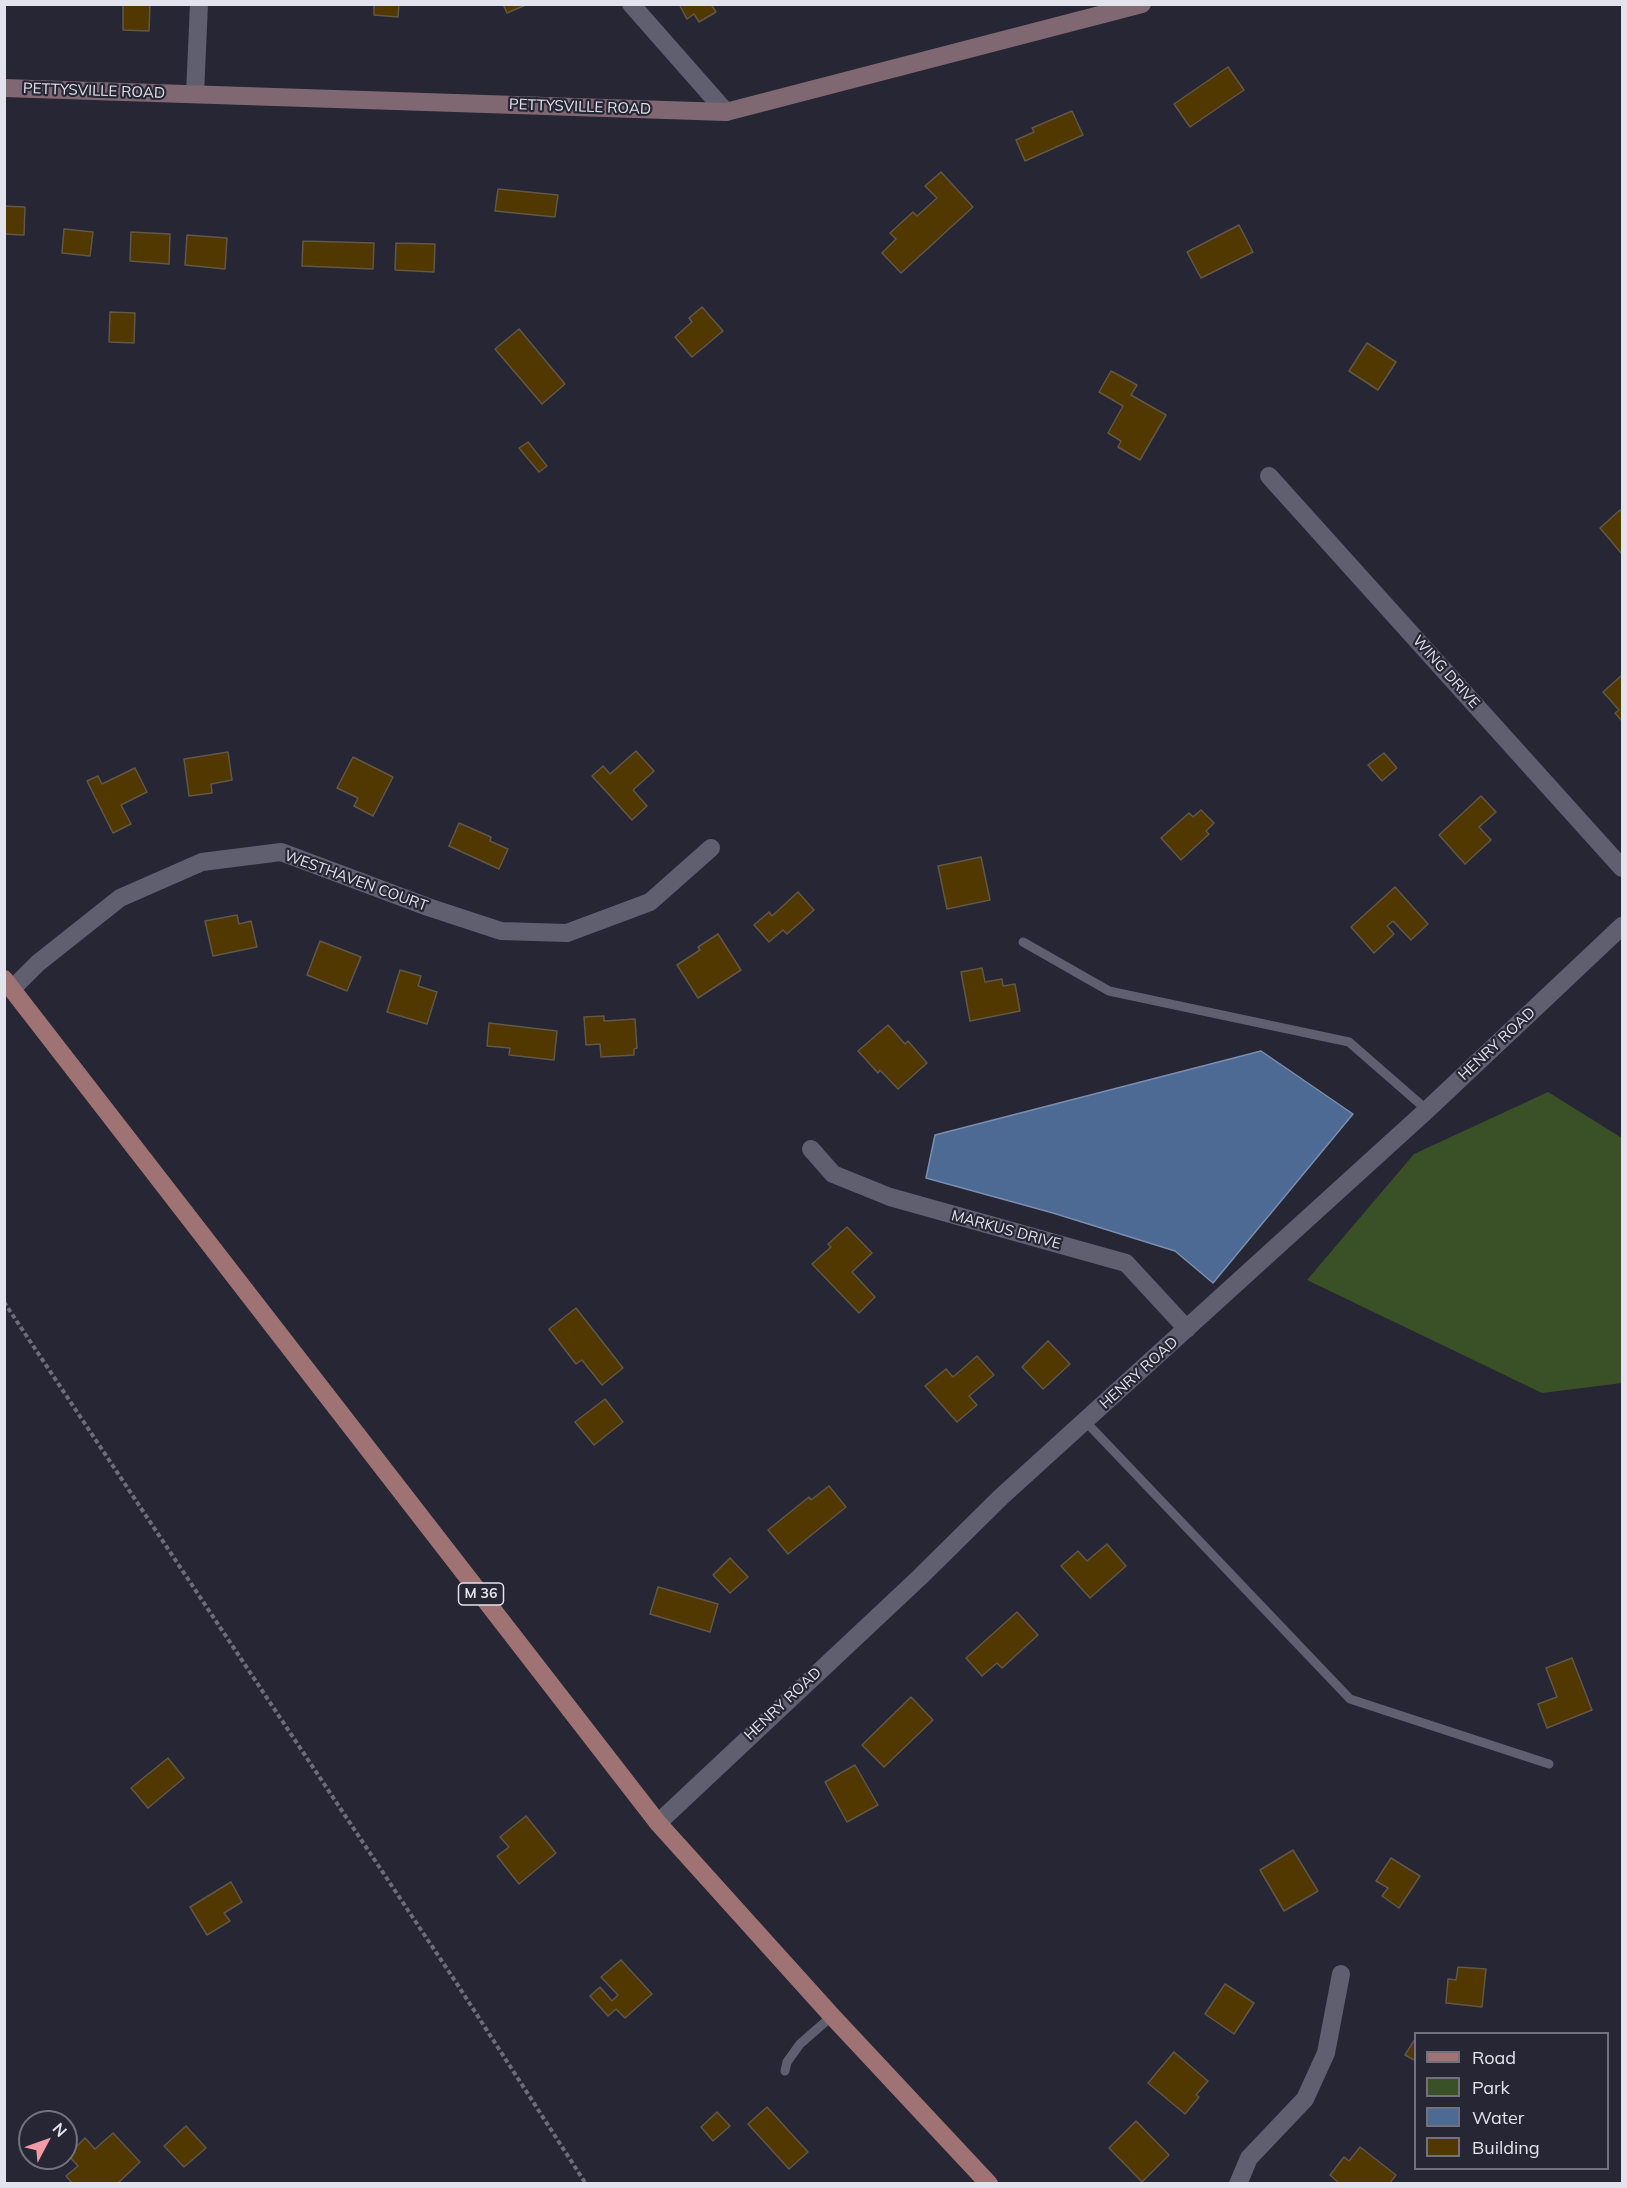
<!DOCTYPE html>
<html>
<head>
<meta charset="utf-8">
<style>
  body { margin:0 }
  #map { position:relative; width:1627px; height:2188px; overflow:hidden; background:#262635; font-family:Mulish,sans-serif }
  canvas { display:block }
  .frame { position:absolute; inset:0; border:6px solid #e3e3ed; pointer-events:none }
  .legend { position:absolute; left:1414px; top:2032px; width:195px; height:138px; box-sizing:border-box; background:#262635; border:2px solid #72727f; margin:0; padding:8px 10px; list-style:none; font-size:18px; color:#e3e3ed }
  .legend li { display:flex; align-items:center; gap:12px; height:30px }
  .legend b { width:30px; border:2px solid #72727f }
  .north { position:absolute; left:18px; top:2110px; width:60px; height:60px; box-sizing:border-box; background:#262635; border:2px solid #72727f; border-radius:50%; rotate:49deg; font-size:16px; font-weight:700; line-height:24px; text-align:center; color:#e3e3ed }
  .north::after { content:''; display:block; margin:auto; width:21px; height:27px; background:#f39aa7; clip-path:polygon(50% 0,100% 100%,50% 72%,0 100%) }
</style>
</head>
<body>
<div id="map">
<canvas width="1627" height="2188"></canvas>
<div class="frame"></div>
<ul class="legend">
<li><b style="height:8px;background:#9f7273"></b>Road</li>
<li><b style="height:16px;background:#3a5026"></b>Park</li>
<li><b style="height:16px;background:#4d6a94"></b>Water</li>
<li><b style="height:16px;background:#513700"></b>Building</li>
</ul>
<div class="north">N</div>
</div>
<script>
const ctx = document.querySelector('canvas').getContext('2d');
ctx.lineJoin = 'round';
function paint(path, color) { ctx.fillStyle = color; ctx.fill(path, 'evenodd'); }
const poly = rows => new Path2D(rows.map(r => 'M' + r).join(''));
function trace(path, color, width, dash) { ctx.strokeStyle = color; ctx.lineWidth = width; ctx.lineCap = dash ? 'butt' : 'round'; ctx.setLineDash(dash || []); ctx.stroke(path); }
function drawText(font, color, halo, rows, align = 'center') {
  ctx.font = font + ' Mulish,sans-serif'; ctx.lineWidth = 4.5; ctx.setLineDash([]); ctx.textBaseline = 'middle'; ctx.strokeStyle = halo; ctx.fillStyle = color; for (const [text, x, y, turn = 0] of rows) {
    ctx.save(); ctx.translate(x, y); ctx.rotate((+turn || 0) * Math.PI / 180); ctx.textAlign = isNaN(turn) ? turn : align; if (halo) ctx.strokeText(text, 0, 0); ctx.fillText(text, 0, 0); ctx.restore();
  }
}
const green = poly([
  [1548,1092,1622,1138,1622,1383,1542,1393,1307,1280,1414,1154]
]);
const water = poly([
  [1261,1051,1353,1114,1213,1283,1175,1251,1053,1213,926,1178,935,1135,1261,1051]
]);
const building = poly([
  [123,4,150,4,149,31,123,30,123,4],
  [374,4,399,4,398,17,374,15,374,4],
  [503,4,528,4,507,13,503,4],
  [679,4,711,4,716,12,699,22,694,14,687,19,679,4],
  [1228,67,1244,90,1190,127,1174,104,1228,67],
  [1072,111,1083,135,1025,161,1016,140,1034,132,1032,128,1072,111],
  [941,172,973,207,901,273,882,253,896,239,890,233,913,212,917,216,937,198,925,186,941,172],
  [498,189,558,195,555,217,495,211,498,189],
  [4,206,25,207,24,235,4,234,4,206],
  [1239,225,1253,252,1201,278,1187,252,1239,225],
  [64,229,93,232,90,256,62,253,64,229],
  [131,232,170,234,169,264,130,261,131,232],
  [187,235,227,238,225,269,185,265,187,235],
  [303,241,374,243,373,269,302,266,303,241],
  [396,243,435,244,434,272,395,270,396,243],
  [702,307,723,331,692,357,675,337,692,322,689,318,702,307],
  [110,312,135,313,134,343,109,342,110,312],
  [519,329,565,384,542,404,495,349,519,329],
  [1367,343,1396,362,1378,390,1349,371,1367,343],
  [1111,371,1137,385,1131,395,1166,415,1140,460,1118,447,1121,441,1108,433,1123,406,1099,392,1111,371],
  [528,442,547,466,539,472,519,448,528,442],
  [1620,510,1622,513,1622,554,1600,528,1620,510],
  [1622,675,1622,721,1615,713,1619,710,1603,692,1622,675],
  [636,751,654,771,633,790,647,806,632,820,592,776,603,766,610,774,636,751],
  [228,752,232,780,211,784,212,793,189,796,184,759,228,752],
  [1384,753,1397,768,1382,781,1368,765,1384,753],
  [353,757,393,777,373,816,354,806,358,798,337,788,353,757],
  [135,768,147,792,121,805,131,824,113,833,87,781,98,776,102,784,135,768],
  [1481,796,1496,812,1479,827,1491,840,1465,864,1439,835,1481,796],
  [1201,810,1214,823,1206,831,1209,834,1181,860,1161,838,1189,813,1193,817,1201,810],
  [459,823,491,837,490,841,508,849,499,869,449,846,459,823],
  [981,857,990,900,947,909,938,866,981,857],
  [1395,887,1428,924,1411,940,1393,921,1387,926,1394,934,1374,953,1351,927,1395,887],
  [798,892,814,910,787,934,783,930,769,942,754,925,769,912,772,916,798,892],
  [237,915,239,924,251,921,257,947,213,956,205,921,237,915],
  [718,934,741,970,698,998,677,965,700,950,698,947,718,934],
  [320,941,361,957,347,991,307,975,320,941],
  [982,968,985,982,1002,979,1003,986,1015,984,1020,1011,970,1021,961,972,982,968],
  [400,970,421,976,418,986,437,992,427,1024,387,1012,400,970],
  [604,1016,604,1021,635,1019,637,1048,634,1049,634,1055,601,1057,600,1044,586,1045,584,1017,604,1016],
  [489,1023,557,1031,554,1060,509,1055,510,1048,487,1046,489,1023],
  [888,1025,905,1044,908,1041,927,1063,898,1089,880,1070,878,1073,858,1051,888,1025],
  [847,1227,872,1253,852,1272,875,1297,859,1313,812,1264,831,1247,828,1244,847,1227],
  [576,1308,623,1368,602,1385,582,1360,576,1364,549,1329,576,1308],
  [1048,1341,1070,1364,1043,1389,1022,1367,1048,1341],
  [977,1356,994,1375,969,1396,977,1405,957,1422,925,1386,946,1369,953,1377,977,1356],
  [605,1399,623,1422,594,1445,575,1422,605,1399],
  [829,1486,846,1507,788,1554,768,1530,809,1497,811,1500,829,1486],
  [1107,1544,1126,1566,1090,1598,1061,1566,1078,1551,1087,1561,1107,1544],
  [730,1558,748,1577,730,1593,713,1575,730,1558],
  [658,1587,718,1604,710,1632,650,1614,658,1587],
  [1017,1612,1038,1635,1002,1668,997,1663,982,1676,966,1658,1017,1612],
  [1572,1658,1592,1710,1547,1728,1538,1704,1557,1697,1546,1668,1572,1658],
  [911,1697,933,1720,884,1767,862,1745,911,1697],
  [168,1758,184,1778,148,1808,131,1788,168,1758],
  [855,1765,878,1805,847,1822,825,1782,855,1765],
  [526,1816,556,1853,519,1884,497,1856,509,1847,500,1837,526,1816],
  [1293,1850,1318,1891,1284,1911,1260,1870,1293,1850],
  [1391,1858,1420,1876,1399,1908,1382,1896,1388,1888,1376,1881,1391,1858],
  [231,1882,242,1902,224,1913,230,1921,207,1935,190,1907,231,1882],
  [621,1960,652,1994,625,2018,616,2009,608,2016,590,1996,600,1987,612,2001,618,1995,601,1977,621,1960],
  [1458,1967,1486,1969,1482,2007,1446,2003,1448,1979,1456,1980,1458,1967],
  [1225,1984,1254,2003,1234,2034,1205,2014,1225,1984],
  [1415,2039,1416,2039,1416,2061,1405,2055,1415,2039],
  [1174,2052,1208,2081,1196,2095,1199,2097,1185,2114,1148,2083,1174,2052],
  [767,2107,808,2152,789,2169,748,2124,767,2107],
  [717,2112,730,2126,713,2141,701,2127,717,2112],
  [1136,2121,1169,2155,1142,2182,1109,2148,1136,2121],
  [186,2126,206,2148,184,2167,164,2146,186,2126],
  [113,2133,140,2162,117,2184,73,2184,66,2176,78,2166,68,2155,85,2138,95,2149,113,2133],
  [1360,2147,1396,2175,1389,2184,1340,2184,1330,2175,1344,2157,1349,2161,1360,2147]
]);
const path = poly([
  [4,1302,459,1987,586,2184]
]);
const service = poly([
  [1023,942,1109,991,1349,1042,1427,1110],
  [1085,1421,1350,1699,1549,1764],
  [785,2071,787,2062,800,2044,832,2016]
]);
const minor = poly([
  [631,4,726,112],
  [195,94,199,4],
  [1269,476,1622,868],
  [12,989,38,963,120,898,202,862,281,852,428,907,501,931,567,933,650,902,711,848],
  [811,1149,833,1174,890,1197,1126,1263,1187,1329],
  [658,1823,920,1577,1001,1497,1427,1110,1622,926],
  [1238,2184,1249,2158,1305,2099,1326,2053,1341,1974]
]);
const secondary = poly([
  [4,88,726,112,1142,4]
]);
const primary = poly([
  [4,979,658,1823,832,2016,989,2184]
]);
const shields = [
  [481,1594,45]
];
const shieldNames = [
  ["M 36",481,1594]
];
const streetNames = [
  ["PETTYSVILLE ROAD",94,91,2],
  ["PETTYSVILLE ROAD",580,107,2],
  ["WING DRIVE",1446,672,48],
  ["WESTHAVEN COURT",356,881,20],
  ["HENRY ROAD",1497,1044,-43],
  ["MARKUS DRIVE",1006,1230,15],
  ["HENRY ROAD",1139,1373,-42],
  ["HENRY ROAD",783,1704,-43]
];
paint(green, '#3a5026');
paint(water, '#4d6a94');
trace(water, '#7a8eaf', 1.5);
paint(building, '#513700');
trace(building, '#615747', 1.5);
trace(path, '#6d6d7a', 4, [4.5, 3]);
trace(service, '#5f5f70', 9);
trace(minor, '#5f5f70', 18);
trace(secondary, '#7f6872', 18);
trace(primary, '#9f7273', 18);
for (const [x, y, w] of shields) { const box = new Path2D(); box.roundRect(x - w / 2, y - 11, w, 22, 4.5); ctx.fillStyle = '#262635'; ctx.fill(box); trace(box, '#e3e3ed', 1.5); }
drawText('bold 14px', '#e3e3ed', null, shieldNames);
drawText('15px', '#e3e3ed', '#262635', streetNames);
</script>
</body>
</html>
